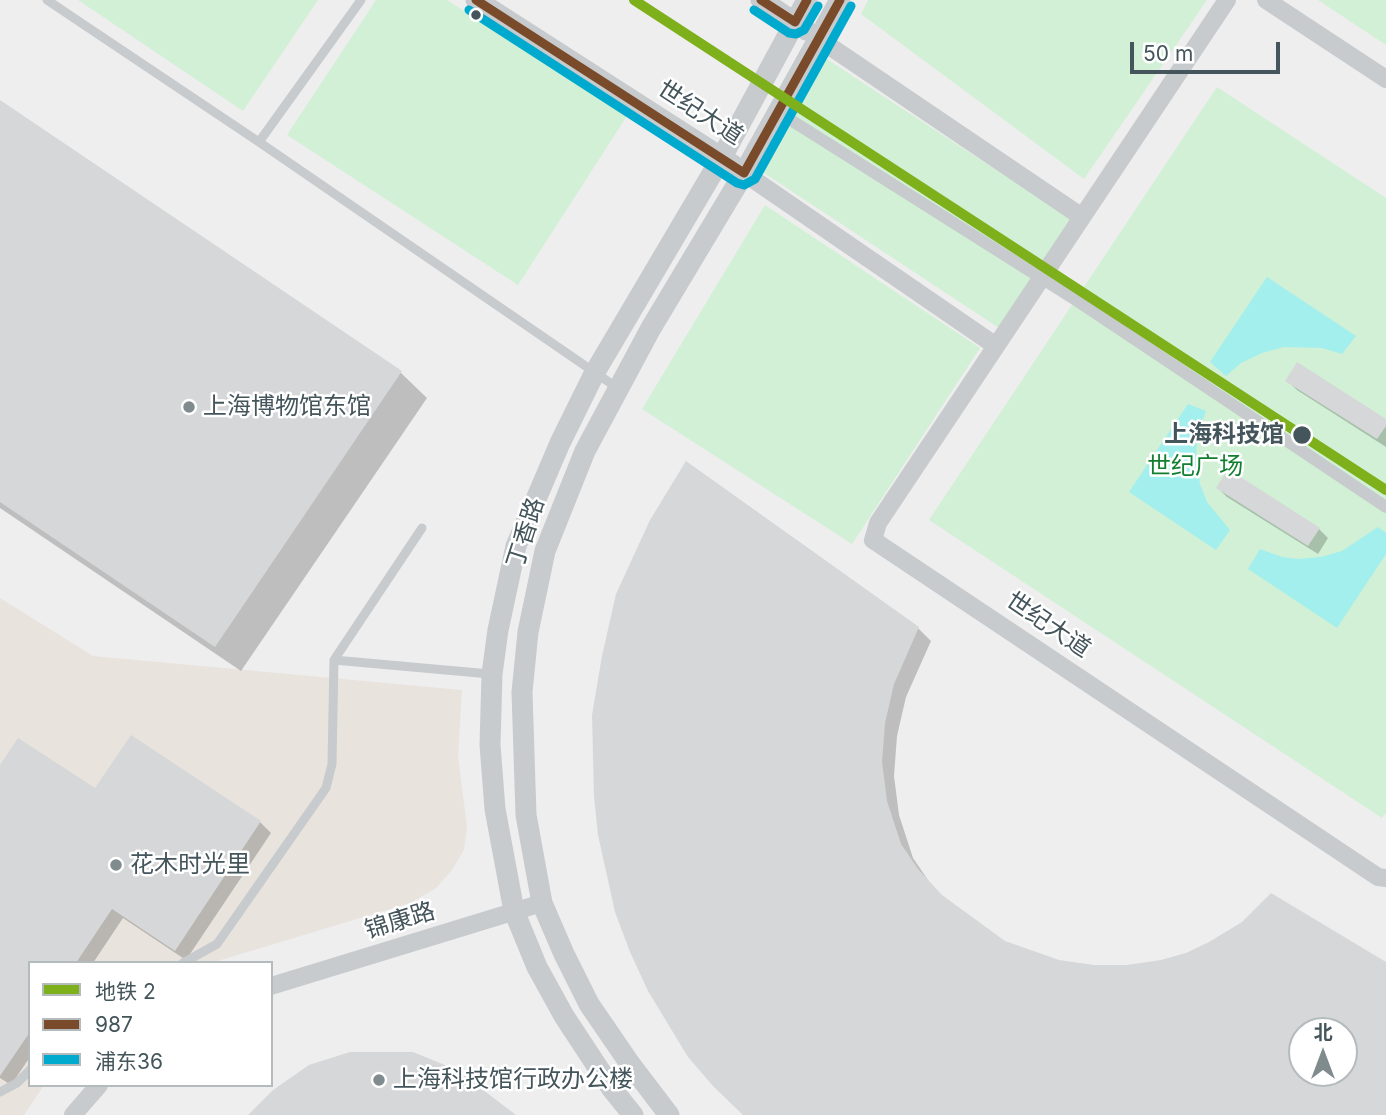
<!DOCTYPE html>
<html>
<head>
<meta charset="utf-8">
<style>
  body { margin:0 }
  #map { position:relative; width:1386px; height:1115px; overflow:hidden; background:#efeeee; font-family:Inter,"Noto Sans SC",sans-serif }
  canvas { display:block }
  .legend { position:absolute; left:28px; top:961px; width:245px; height:126px; box-sizing:border-box; background:#fff; border:2px solid #b4bbbd; margin:0; padding:9px 12px; list-style:none; font-size:21px; color:#44555b }
  .legend li { display:flex; align-items:center; gap:14px; height:35px }
  .legend b { width:35px; border:2px solid #b4bbbd }
  .north { position:absolute; left:1288px; top:1017px; width:70px; height:70px; box-sizing:border-box; background:#fff; border:2px solid #b4bbbd; border-radius:50%; rotate:0deg; font-size:19px; font-weight:700; line-height:28px; text-align:center; color:#44555b }
  .north::after { content:''; display:block; margin:auto; width:24px; height:32px; background:#808b8e; clip-path:polygon(50% 0,100% 100%,50% 72%,0 100%) }
  .scale { position:absolute; left:1130px; top:42px; width:150px; height:32px; box-sizing:border-box; border:4px solid #44555b; border-top:0; padding-left:9px; font-size:21px; line-height:24px; white-space:nowrap; color:#44555b; -webkit-text-stroke:5px #fff; paint-order:stroke }
</style>
</head>
<body>
<div id="map">
<canvas width="1386" height="1115"></canvas>
<ul class="legend">
<li><b style="height:9px;background:#7eb01b"></b>地铁 2</li>
<li><b style="height:9px;background:#7a4b2a"></b>987</li>
<li><b style="height:9px;background:#00a9ce"></b>浦东36</li>
</ul>
<div class="north">北</div>
<div class="scale">50 m</div>
</div>
<script>
const ctx = document.querySelector('canvas').getContext('2d');
ctx.lineJoin = 'round';
function paint(path, color) { ctx.fillStyle = color; ctx.fill(path, 'evenodd'); }
const poly = rows => new Path2D(rows.map(r => 'M' + r).join(''));
function trace(path, color, width, dash) { ctx.strokeStyle = color; ctx.lineWidth = width; ctx.lineCap = dash ? 'butt' : 'round'; ctx.setLineDash(dash || []); ctx.stroke(path); }
function drawText(font, color, halo, rows, align = 'center') {
  ctx.font = font + ' Inter,"Noto Sans SC",sans-serif'; ctx.lineWidth = 5; ctx.setLineDash([]); ctx.textBaseline = 'middle'; ctx.strokeStyle = halo; ctx.fillStyle = color; for (const [text, x, y, turn = 0] of rows) {
    ctx.save(); ctx.translate(x, y); ctx.rotate((+turn || 0) * Math.PI / 180); ctx.textAlign = isNaN(turn) ? turn : align; if (halo) ctx.strokeText(text, 0, 0); ctx.fillText(text, 0, 0); ctx.restore();
  }
}
const commercial = poly([
  [0,598,93,656,462,690,458,756,467,827,464,850,452,870,435,889,410,903,211,963,30,963,30,1085,44,1085,24,1115,0,1115]
]);
const green = poly([
  [78,0,318,0,243,111],
  [376,0,447,0,627,116,518,285,287,135],
  [868,0,1207,0,1084,179,861,14],
  [1318,0,1386,0,1386,45],
  [819,54,1071,219,999,328,758,169],
  [1217,87,1386,198,1386,813,1382,818,929,520],
  [765,205,980,348,852,544,642,409]
]);
const water = poly([
  [1267,277,1356,336,1342,354,1322,348,1284,347,1262,353,1241,363,1226,376,1210,362],
  [1188,404,1206,411,1197,436,1196,462,1200,484,1207,502,1230,530,1216,550,1129,492],
  [1378,527,1386,533,1386,554,1337,628,1248,569,1260,549,1282,557,1298,559,1321,557,1342,551]
]);
const shadow = poly([
  [0,102,401,373,427,398,241,671,0,508],
  [1287,380,1386,421,1386,447,1297,390],
  [1218,488,1319,529,1328,538,1318,554,1227,497],
  [918,628,931,641,906,697,897,736,894,776,899,815,913,858,930,883,944,899,1004,943,1059,962,1093,967,1386,964,1386,1115,745,1115,600,834],
  [1302,1031,1344,1031,1344,1073,1302,1073],
  [132,737,260,822,271,833,186,960,123,918,93,963,30,963,30,1057,11,1085,0,1078,0,768,96,791]
]);
const building = poly([
  [0,100,402,371,215,647,0,502],
  [1297,362,1386,419,1386,426,1377,439,1285,381],
  [686,461,919,627,894,684,885,723,882,762,887,801,901,844,918,869,942,895,1005,941,1059,960,1094,965,1127,965,1161,960,1186,953,1209,942,1242,922,1271,893,1386,962,1386,1115,743,1115,713,1086,688,1057,648,991,630,952,615,912,598,835,594,797,592,715,602,656,616,594,650,520],
  [1302,1031,1344,1031,1344,1073,1302,1073],
  [1228,469,1320,528,1308,546,1216,488],
  [131,735,261,821,175,951,112,909,76,963,30,963,30,1032,0,1076,0,765,18,738,95,788],
  [350,1052,413,1052,457,1070,516,1115,248,1115,273,1090,309,1065]
]);
const service = poly([
  [47,0,259,142,619,389],
  [259,142,361,0],
  [422,528,334,660,490,674],
  [183,963,217,944,326,788,332,764,334,660],
  [0,1092,17,1083,30,1070]
]);
const pedestrian = poly([
  [794,122,1079,302,1386,507]
]);
const minor = poly([
  [1227,0,878,523,873,540,1378,877,1386,878],
  [1266,0,1386,79],
  [819,39,1082,217],
  [744,173,996,346],
  [271,986,542,903],
  [73,1115,99,1085]
]);
const tertiary = poly([
  [476,0,733,165],
  [761,0,806,30],
  [633,1115,612,1089,564,1016,537,967,514,911,495,809,490,745,492,674,498,630,516,546,560,443,595,372,722,157,807,0],
  [669,1115,628,1061,589,1004,564,954,542,903,526,815,522,692,528,632,545,551,585,451,651,328,744,173,840,0]
]);
const bus1 = poly([
  [476,0,744,173,840,0],
  [761,0,795,22,807,0]
]);
const bus2 = poly([
  [469,10,737,183,744,185,755,179,851,6],
  [754,10,789,33,796,34,804,30,818,6]
]);
const metro1 = poly([
  [634,0,1386,490]
]);
const markers = [
  [476,15,6,"#44555b"],
  [189,407,7,"#808b8e"],
  [1302,435,10,"#44555b"],
  [116,865,7,"#808b8e"],
  [379,1080,7,"#808b8e"]
];
const streetNames = [
  ["世纪大道",700,113,33],
  ["丁香路",526,533,-72],
  ["世纪大道",1048,625,34],
  ["锦康路",400,921,-17]
];
const poiNames = [
  ["上海博物馆东馆",203,407],
  ["花木时光里",130,865],
  ["上海科技馆行政办公楼",393,1080]
];
const stopNames = [
  ["上海科技馆",1284,435]
];
const parkNames = [
  ["世纪广场",1195,467]
];
paint(commercial, '#e8e3dd');
paint(green, '#d1f0d5');
paint(water, '#a3efee');
paint(shadow, '#0003');
paint(building, '#d6d7d8');
trace(service, '#c7cbcd', 9);
trace(pedestrian, '#c7cbcd', 12);
trace(minor, '#c7cbcd', 18);
trace(tertiary, '#c7cbcd', 21);
trace(bus1, '#7a4b2a', 9);
trace(bus2, '#00a9ce', 9);
trace(metro1, '#7eb01b', 10);
for (const [x, y, r, color] of markers) { const dot = new Path2D(); dot.arc(x, y, r, 0, 2 * Math.PI); ctx.fillStyle = color; ctx.fill(dot); trace(dot, '#fff', 2.5); }
drawText('24px', '#44555b', '#fff', streetNames);
drawText('24px', '#44555b', '#fff', poiNames, 'left');
drawText('bold 24px', '#44555b', '#fff', stopNames, 'right');
drawText('24px', '#127f30', '#fff', parkNames);
</script>
</body>
</html>
